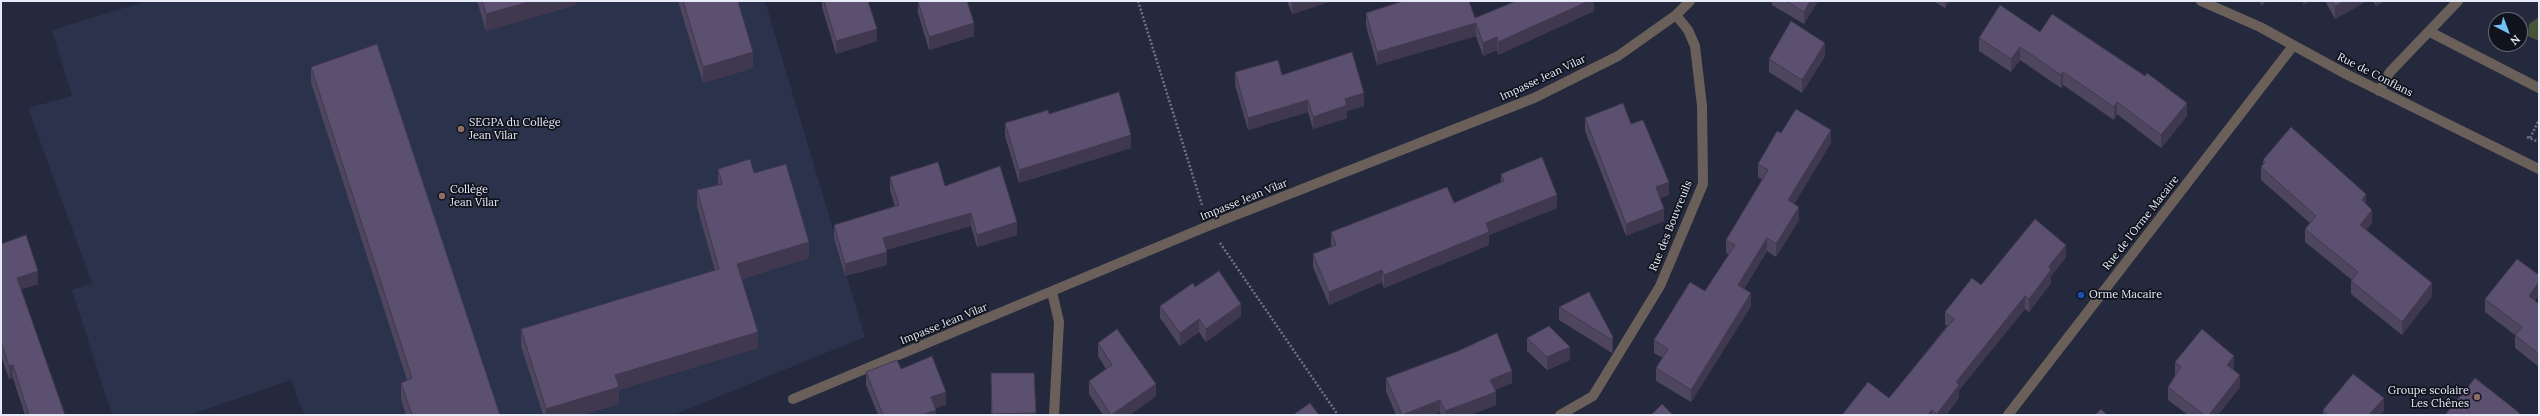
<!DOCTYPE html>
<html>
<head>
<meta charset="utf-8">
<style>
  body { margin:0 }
  #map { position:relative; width:2540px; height:416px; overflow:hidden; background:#24293e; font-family:Lora,serif }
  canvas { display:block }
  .frame { position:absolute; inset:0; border:2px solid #e7ebf9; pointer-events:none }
  .north { position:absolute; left:2488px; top:12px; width:40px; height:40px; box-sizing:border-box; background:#10131c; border:1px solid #666974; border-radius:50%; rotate:138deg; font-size:11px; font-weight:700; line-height:16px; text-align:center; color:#e7ebf9 }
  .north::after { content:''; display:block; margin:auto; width:14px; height:18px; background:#72c1f5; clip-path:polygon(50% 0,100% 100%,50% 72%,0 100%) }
</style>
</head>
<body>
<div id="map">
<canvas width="2540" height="416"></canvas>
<div class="frame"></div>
<div class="north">N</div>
</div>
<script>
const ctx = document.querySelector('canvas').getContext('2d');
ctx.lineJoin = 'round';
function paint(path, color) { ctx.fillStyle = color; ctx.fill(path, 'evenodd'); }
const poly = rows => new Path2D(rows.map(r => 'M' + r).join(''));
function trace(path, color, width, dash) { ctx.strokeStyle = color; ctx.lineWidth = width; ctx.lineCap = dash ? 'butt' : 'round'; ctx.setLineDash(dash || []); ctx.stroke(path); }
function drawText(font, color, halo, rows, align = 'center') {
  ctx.font = font + ' Lora,serif'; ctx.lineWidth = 3.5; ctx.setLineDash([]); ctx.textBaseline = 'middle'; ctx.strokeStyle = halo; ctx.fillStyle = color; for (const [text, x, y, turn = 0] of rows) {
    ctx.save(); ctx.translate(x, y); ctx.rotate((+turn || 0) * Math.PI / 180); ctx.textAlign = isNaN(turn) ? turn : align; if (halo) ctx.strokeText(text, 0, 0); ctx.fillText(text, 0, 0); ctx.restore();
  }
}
const built = poly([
  [147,1,765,1,865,337,673,415,304,415,291,380,190,415,112,415,72,290,92,283,28,108,72,96,52,30]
]);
const green = poly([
  [2539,17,2539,41,2528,36,2529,24]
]);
const path = poly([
  [1138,1,1202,205],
  [2527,137,2539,142],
  [2530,138,2539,120],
  [1220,243,1338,415]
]);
const lane = poly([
  [2430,32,2539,88],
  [2379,91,2390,72,2458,1]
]);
const street = poly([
  [2201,1,2260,27,2346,74,2539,169],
  [1052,292,1059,322,1054,415],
  [793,399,1208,226,1534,98,1618,56,1676,15,1690,1],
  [1560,415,1593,396,1660,286,1703,184,1702,106,1695,46,1688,30,1676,15],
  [2008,415,2293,46]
]);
const wall = poly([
  [477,1,576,1,576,5,486,31],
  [678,1,738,1,753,68,703,83],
  [822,1,868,1,877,41,836,54,822,7],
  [918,1,974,36,929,50,918,13],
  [1287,1,1332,1,1292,14],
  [1594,1,1594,11,1498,55,1497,50,1483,56,1476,36,1377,65,1366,26,1366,13,1475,18],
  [1772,1,1818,1,1804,24,1772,5],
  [1933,1,1949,1,1945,8],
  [2259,1,2266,1,2262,6],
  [2325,1,2367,1,2335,19],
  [2373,1,2385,1,2376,6],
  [2040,32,2187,116,2161,148,2117,114,2114,120,2063,85,2061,88,2020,60,2011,72,1979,51,1979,38],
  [1825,56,1802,93,1769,72,1769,59],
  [311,67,500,415,406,415,401,399,401,383,407,380,311,83],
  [1235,72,1282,75,1364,106,1347,111,1347,118,1313,129,1308,112,1248,130,1235,85],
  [1049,114,1131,148,1019,183,1005,136,1005,123],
  [1585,118,1631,124,1669,195,1660,198,1664,221,1626,236,1585,131],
  [1781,133,1831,143,1794,204,1799,220,1776,257,1767,251,1744,289,1751,306,1691,402,1656,381,1656,368,1663,358,1654,353,1654,340,1705,291,1729,254,1726,253,1726,240,1762,180,1758,177,1758,164],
  [2263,160,2366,205,2372,223,2366,230,2432,296,2402,335,2351,294,2351,281,2352,280,2305,242,2305,229,2310,223,2261,180,2261,167,2263,164],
  [718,169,754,173,809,258,742,279,758,348,619,390,619,404,581,415,543,415,521,346,521,329,715,271,697,207,697,190,718,185],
  [1501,174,1557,208,1489,235,1489,245,1384,288,1382,282,1329,305,1313,267,1313,254,1332,247,1331,245,1331,232,1454,203,1501,182],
  [890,177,945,186,1017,235,977,247,971,226,886,250,887,265,845,276,834,238,834,225,895,207,890,190],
  [1,244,38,284,21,289,65,415,25,415,13,378,9,379,1,355],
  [2066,257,2051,276,2051,283,2029,312,2025,309,1959,390,1959,398,1946,415,1842,415,1889,398,1947,326,1945,324,1945,312,1981,285],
  [2539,275,2539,295,2535,301,2539,304,2539,367,2515,348,2515,335,2485,312,2485,299],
  [1195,287,1241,316,1206,342,1199,332,1180,346,1160,318,1160,306],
  [1559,307,1613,337,1613,350,1612,353,1559,320],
  [1527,338,1570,360,1547,370,1527,351],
  [1098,343,1156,396,1130,415,1103,415,1089,394,1089,381,1106,369,1098,356],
  [2175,362,2234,369,2234,370,2240,387,2218,415,2188,415,2168,400,2168,387,2175,375],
  [901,369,946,405,935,408,936,415,878,415,866,385,866,372],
  [991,373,1034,373,1036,415,991,415],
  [1386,378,1512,383,1495,390,1496,405,1470,415,1441,415,1440,412,1434,415,1396,415,1386,391],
  [2323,410,2384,411,2380,415,2323,415]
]);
const shadedWall = poly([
  [532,1,576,1,576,5,486,31,486,14],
  [1296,1,1332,1,1292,14,1292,2],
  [1589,1,1594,1,1594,11,1498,55,1498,42],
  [1810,1,1818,1,1804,24,1804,12],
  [1945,1,1949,1,1945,8],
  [2262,1,2266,1,2262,6],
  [2303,1,2311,1,2303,5],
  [2345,1,2367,1,2335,19,2335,6],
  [2376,1,2385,1,2376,6],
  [974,23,974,36,929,50,929,37],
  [1476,23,1476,36,1377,65,1377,52],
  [877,29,877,41,836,54,836,41],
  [1497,37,1497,50,1483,56,1483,43],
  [1825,43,1825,56,1802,93,1802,80],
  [2020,47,2020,60,2011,72,2011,59],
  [753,52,753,68,703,83,703,67],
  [2063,72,2063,85,2061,88,2061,75],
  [1364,93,1364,106,1347,111,1347,118,1313,129,1313,117,1345,99],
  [1308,100,1308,112,1248,130,1248,118],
  [2117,102,2117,114,2114,120,2114,107],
  [2187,103,2187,116,2161,148,2161,135],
  [1831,130,1831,143,1788,213,1788,200],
  [1131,135,1131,148,1019,183,1019,170],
  [1669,182,1669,195,1656,200,1656,187],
  [2366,194,2366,207,2362,200],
  [1557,195,1557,208,1489,235,1489,245,1384,288,1384,275,1486,223],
  [1799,207,1799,220,1776,257,1776,244],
  [1664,209,1664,221,1626,236,1626,224],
  [2372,210,2372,223,2360,238,2360,225],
  [971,213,971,226,883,251,883,238],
  [1017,222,1017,235,977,247,977,235],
  [1767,238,1767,251,1738,298,1738,285],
  [809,242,809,258,737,281,737,264],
  [2066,245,2066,257,2051,276,2051,283,2029,312,2029,299,2049,266],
  [887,252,887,265,845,276,845,264],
  [1382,270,1382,282,1329,305,1329,292],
  [38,271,38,284,17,291,17,278],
  [2539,282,2539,295,2529,308,2529,296],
  [2432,283,2432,296,2402,335,2402,322],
  [1751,293,1751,306,1691,402,1691,390],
  [2025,296,2025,309,1959,390,1959,398,1946,415,1937,415,1956,382],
  [1241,304,1241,316,1206,342,1206,329],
  [1199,319,1199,332,1180,346,1180,333],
  [758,332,758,348,619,390,619,404,581,415,546,415,546,409,615,375],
  [1613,337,1613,350,1612,353,1612,340],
  [1570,347,1570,360,1547,370,1547,357],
  [2234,356,2234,369,2227,377,2227,365],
  [13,365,13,378,9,379,9,366],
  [1512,371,1512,383,1490,392,1490,380],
  [2240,375,2240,387,2218,415,2209,415],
  [1156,384,1156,396,1130,415,1112,415],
  [946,392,946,405,931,410,931,397],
  [1496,392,1496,405,1470,415,1445,415,1445,411],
  [2384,398,2384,411,2380,415,2369,415],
  [1440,400,1440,412,1434,415,1402,415],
  [936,410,936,415,922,415],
  [1932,410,1932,415,1928,415]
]);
const building = poly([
  [482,1,532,1,486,14,482,1],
  [683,1,738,1,753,52,703,67,683,1],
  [824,1,868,1,877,29,836,41,824,1],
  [918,1,967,1,974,23,929,37,918,1],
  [1403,1,1469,1,1475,18,1516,1,1589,1,1498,42,1497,37,1483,43,1476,23,1377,52,1366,13,1403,1],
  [1786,1,1810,1,1804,12,1786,1],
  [2332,1,2345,1,2335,6,2332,1],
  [2000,5,2040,32,2052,14,2145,76,2147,73,2187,103,2161,135,2117,102,2114,107,2063,72,2061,75,2020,47,2011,59,1979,38,2000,5],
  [1791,21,1825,43,1802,80,1769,59,1791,21],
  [377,44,500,415,412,415,401,383,412,378,311,67,377,44],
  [1352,52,1364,93,1345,99,1347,105,1313,117,1308,100,1248,118,1235,72,1278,60,1282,75,1352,52],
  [1119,92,1131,135,1019,170,1005,123,1048,110,1049,114,1119,92],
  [1623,103,1631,124,1643,120,1669,182,1656,187,1664,209,1626,224,1585,118,1623,103],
  [1796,109,1831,130,1788,200,1799,207,1776,244,1767,238,1738,285,1751,293,1691,390,1656,368,1668,349,1654,340,1690,282,1705,291,1735,245,1726,240,1768,170,1758,164,1777,131,1781,133,1796,109],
  [2291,127,2366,194,2362,200,2372,210,2360,225,2432,283,2402,322,2351,281,2358,272,2305,229,2316,216,2261,167,2265,162,2263,160,2291,127],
  [1542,157,1557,195,1486,223,1489,232,1384,275,1382,270,1329,292,1313,254,1336,245,1331,232,1447,187,1454,203,1504,181,1501,174,1542,157],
  [750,159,754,173,786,164,809,242,737,264,758,332,615,375,619,387,546,409,521,329,719,269,697,190,722,184,718,169,750,159],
  [938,162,945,186,1000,166,1017,222,977,235,971,213,883,238,887,252,845,264,834,225,899,205,890,177,938,162],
  [2035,219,2066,245,2049,266,2051,270,2029,299,2025,296,1956,382,1959,385,1937,414,1932,410,1928,415,1842,415,1868,382,1889,398,1954,319,1945,312,1972,278,1981,285,2035,219],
  [26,235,38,271,17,278,65,415,29,415,13,365,9,366,1,342,1,244,26,235],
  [2517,259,2539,275,2539,282,2529,296,2539,304,2539,354,2515,335,2522,327,2485,299,2517,259],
  [1219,271,1241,304,1206,329,1199,319,1180,333,1160,306,1193,283,1195,287,1219,271],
  [1589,292,1613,337,1612,340,1559,307,1589,292],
  [1549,326,1570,347,1547,357,1527,338,1549,326],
  [1117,329,1156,384,1111,415,1089,381,1112,365,1098,343,1117,329],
  [2202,329,2234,356,2227,365,2240,375,2209,415,2204,415,2168,387,2181,367,2175,362,2202,329],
  [1497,333,1512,371,1490,380,1496,392,1445,411,1440,400,1402,415,1386,378,1458,351,1497,333],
  [932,356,946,392,931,397,936,410,922,415,883,415,866,372,897,360,901,369,932,356],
  [991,373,1034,373,1036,413,992,414,991,373],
  [2353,374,2384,398,2369,415,2328,415,2323,410,2353,374],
  [2475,378,2522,415,2445,415,2475,378],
  [1310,403,1319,415,1293,415,1310,403],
  [1662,404,1673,415,1651,415,1662,404],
  [2101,409,2107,415,2095,415,2101,409]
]);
const markers = [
  [461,129,4,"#8d6e63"],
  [442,196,4,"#8d6e63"],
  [2081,295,4,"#1a4fb4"],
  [2477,397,4,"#8d6e63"]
];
const streetNames = [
  ["Rue de Conflans",2375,75,27],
  ["Impasse Jean Vilar",1543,78,-25],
  ["Impasse Jean Vilar",1244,200,-22],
  ["Rue de l'Orme Macaire",2141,223,-52],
  ["Rue des Bouvreuils",1671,226,-68],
  ["Impasse Jean Vilar",944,324,-22]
];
const poiNames = [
  ["SEGPA du Collège",469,123],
  ["Jean Vilar",469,136],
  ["Collège",450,190],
  ["Jean Vilar",450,203],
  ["Orme Macaire",2089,295],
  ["Groupe scolaire",2469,391,"right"],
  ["Les Chênes",2469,404,"right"]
];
paint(built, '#2b324c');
paint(green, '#46543a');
trace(path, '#6f7386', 2.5, [2, 2]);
trace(lane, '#6a6059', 10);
trace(street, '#6a6059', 10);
paint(wall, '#4e455f');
paint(shadedWall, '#40384e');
paint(building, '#5b506f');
trace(building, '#40384e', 1);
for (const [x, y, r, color] of markers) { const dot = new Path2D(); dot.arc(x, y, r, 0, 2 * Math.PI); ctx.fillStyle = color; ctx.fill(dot); trace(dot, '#10131c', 1.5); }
drawText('11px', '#e7ebf9', '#10131c', streetNames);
drawText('11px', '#e7ebf9', '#10131c', poiNames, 'left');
</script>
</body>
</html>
